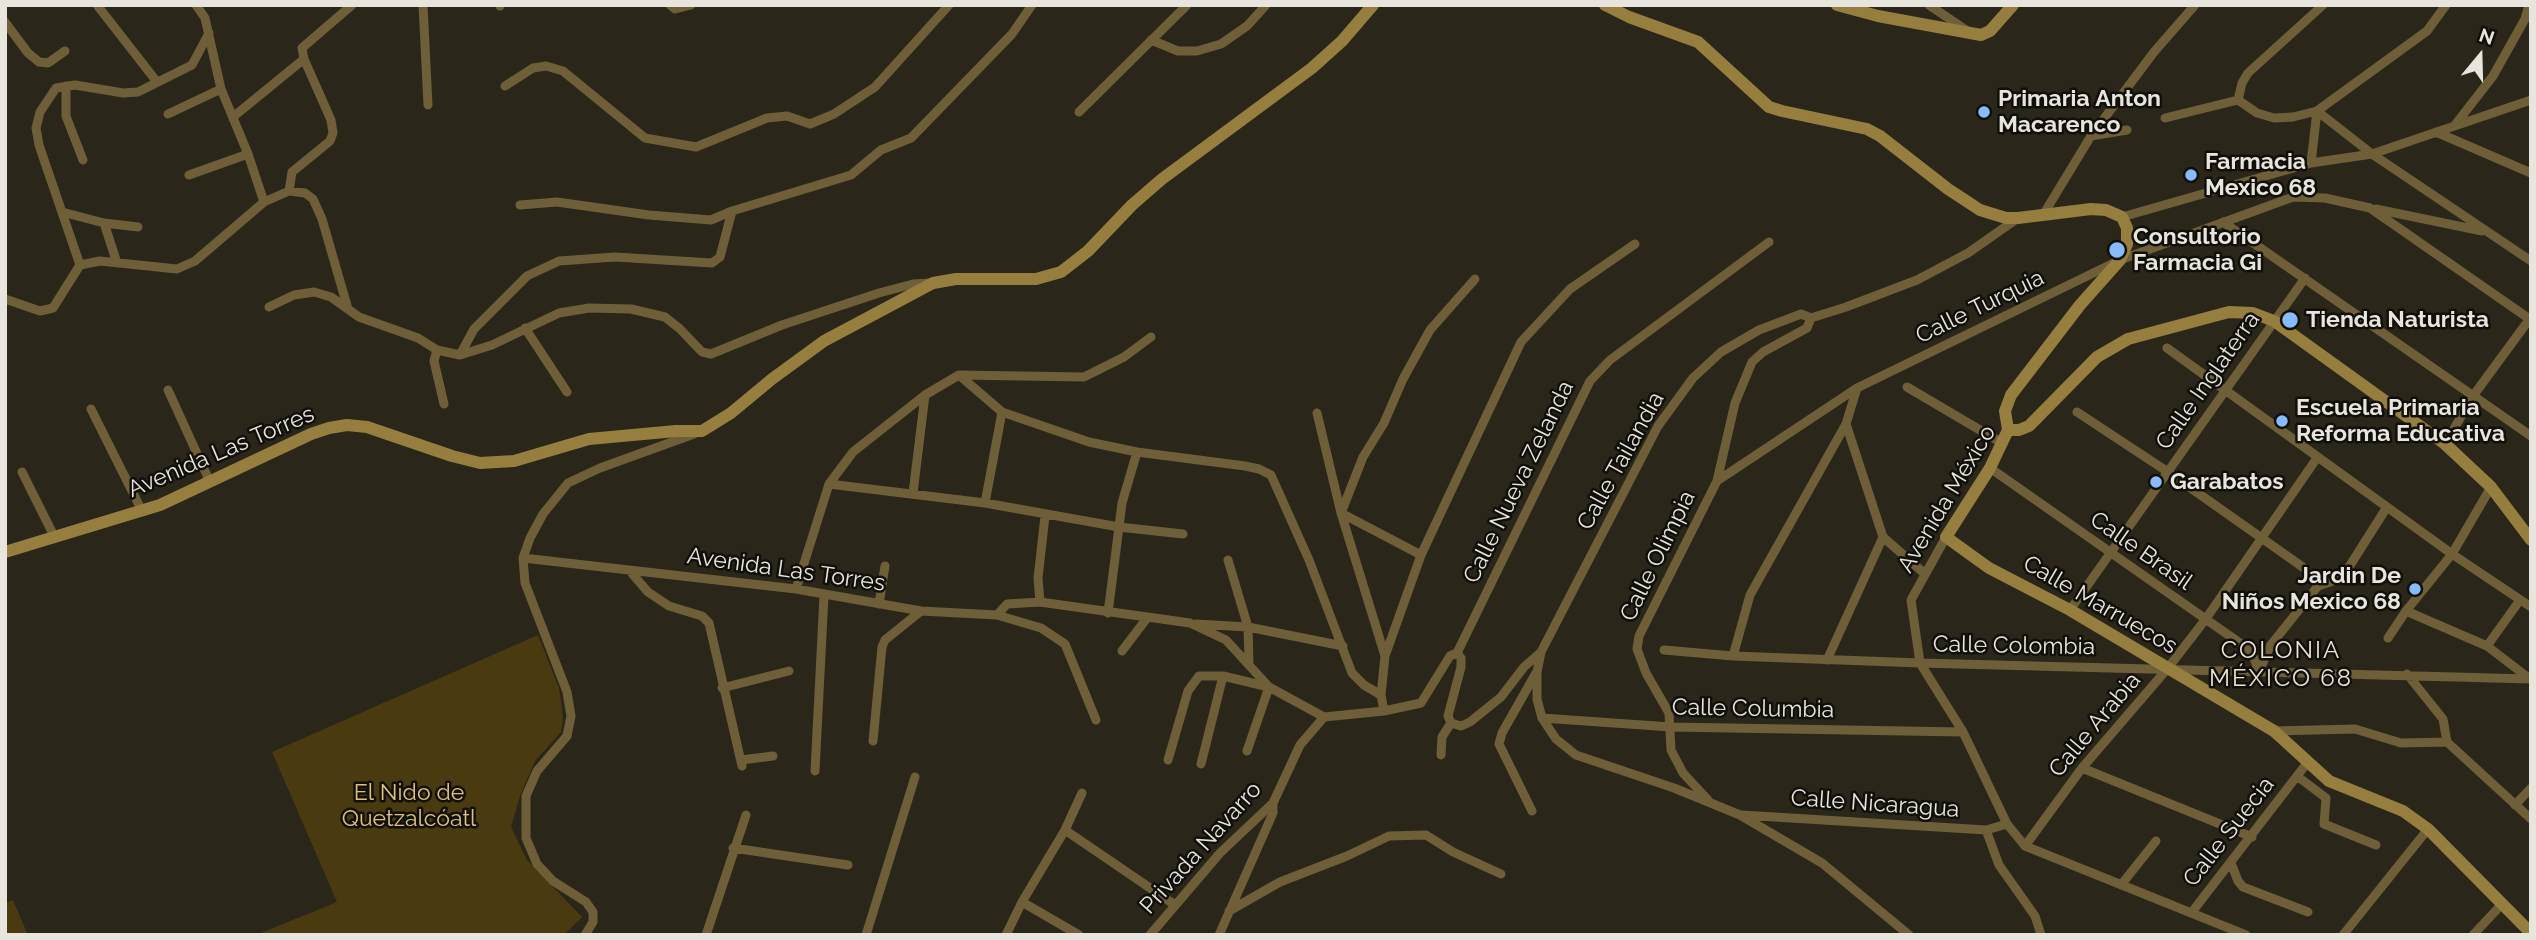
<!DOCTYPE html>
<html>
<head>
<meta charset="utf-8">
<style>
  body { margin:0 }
  #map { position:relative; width:2536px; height:940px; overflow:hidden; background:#2b261a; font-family:Raleway,sans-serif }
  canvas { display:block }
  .frame { position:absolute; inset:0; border:7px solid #e8e5de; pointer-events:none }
  .north { position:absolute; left:2445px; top:21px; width:70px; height:70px; -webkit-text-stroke:5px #110f0a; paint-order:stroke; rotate:19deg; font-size:19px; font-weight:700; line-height:28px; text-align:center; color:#e8e5de }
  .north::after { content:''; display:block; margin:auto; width:24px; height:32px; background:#e8e5de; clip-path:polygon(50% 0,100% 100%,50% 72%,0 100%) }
</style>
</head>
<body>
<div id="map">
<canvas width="2536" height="940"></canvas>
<div class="frame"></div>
<div class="north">N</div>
</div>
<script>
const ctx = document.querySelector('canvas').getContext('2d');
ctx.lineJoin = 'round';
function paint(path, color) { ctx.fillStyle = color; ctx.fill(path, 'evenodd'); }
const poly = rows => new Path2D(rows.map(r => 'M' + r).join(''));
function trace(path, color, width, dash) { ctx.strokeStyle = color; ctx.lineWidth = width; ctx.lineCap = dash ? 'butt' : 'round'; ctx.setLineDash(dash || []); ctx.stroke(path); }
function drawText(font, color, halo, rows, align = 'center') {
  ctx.font = font + ' Raleway,sans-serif'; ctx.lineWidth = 5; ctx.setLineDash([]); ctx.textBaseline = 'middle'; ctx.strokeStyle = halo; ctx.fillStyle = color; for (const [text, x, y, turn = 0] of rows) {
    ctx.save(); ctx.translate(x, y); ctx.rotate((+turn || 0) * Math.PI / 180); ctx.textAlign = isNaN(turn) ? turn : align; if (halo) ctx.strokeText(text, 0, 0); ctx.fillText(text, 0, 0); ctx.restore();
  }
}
const green = poly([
  [538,635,559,688,563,717,561,732,535,761,520,796,511,827,527,860,582,917,564,935,256,935,337,902,272,752],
  [13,900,28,935,5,935,5,903]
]);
const street = poly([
  [97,5,157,82],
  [196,5,205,18,221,89,248,154,264,202],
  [423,5,428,105],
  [670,5,675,9,691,5],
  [1929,5,1966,30],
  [500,6,500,5],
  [5,22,28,53,39,62,48,63,65,51],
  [1151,40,1178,51,1197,51,1221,44,1247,26,1266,5],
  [66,86,66,116,83,160],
  [505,86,533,68,546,66,563,71,645,138,696,147,767,118,787,116,810,124,834,114,875,87,949,5],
  [2238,100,2257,113,2274,118,2293,117,2317,111,2372,154,2531,261],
  [2238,100,2242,83,2248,73,2323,5],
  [1079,112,1187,5],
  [168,114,221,89],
  [233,117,304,59],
  [2165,118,2238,100],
  [2455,125,2493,76,2525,19,2529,5],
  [2436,132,2531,173],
  [2091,136,2127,130],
  [2311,163,2317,111,2427,31,2446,5],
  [189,175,248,154],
  [289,191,292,172,330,141,333,133,331,120,304,59,302,48,352,5],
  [520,205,557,202,649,215,711,220,732,211,851,175,881,150,911,138,1012,34,1032,5],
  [2376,209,2482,231],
  [62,212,104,223,138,227],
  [2043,215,2091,136,2154,52,2195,5],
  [2122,217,2311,163,2372,154,2531,100],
  [2223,222,2531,436],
  [104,223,117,263],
  [80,265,39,145,36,128,40,112,56,88,75,85,123,93,138,92,192,65,209,33],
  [5,299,40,311,53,308,80,265,100,261,177,269,195,261,264,202,289,191,305,193,313,199,322,219,348,309],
  [269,307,294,295,314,292,331,297,359,317,418,338,437,350,460,355,492,345,559,313,589,308,631,309,665,317,680,329,702,352,711,354,782,325,879,293,913,284,930,283],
  [525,328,567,392],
  [2167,348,2452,554,2531,607],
  [437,350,434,361,444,404],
  [460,355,474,329,527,276,559,261,615,257,712,263,720,257,732,211],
  [959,375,1002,412,1089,442,1137,452,1245,466,1259,469,1271,475,1309,560,1352,673,1364,685,1381,695],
  [1907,387,2002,443],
  [1857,388,1846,424,1883,537,1925,574],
  [168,390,210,482],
  [91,409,142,511],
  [2077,412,2168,472,2263,539,2304,568,2318,586],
  [1317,413,1341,513,1385,656,1381,695,1384,711],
  [2445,444,2473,396,2531,317],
  [1990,468,2247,648,2252,653,2259,672],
  [22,472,55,538],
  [1717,481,1857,388,2120,260,2293,197,2325,198,2370,208,2531,320],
  [829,484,985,503,1119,527,1122,503,1137,452],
  [913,493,925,395],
  [985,503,1002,412],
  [1946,537,1911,600,1920,663,1963,732,2007,824,2025,846,2246,935],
  [1421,555,1341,513,1363,457,1384,423,1403,379,1430,330,1475,279],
  [523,558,796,589,921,611,997,615,1041,628,1065,644,1096,720],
  [1228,560,1248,627,1249,663],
  [629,570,648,592,669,606,702,616,709,623,742,766],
  [796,589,829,484,853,452,925,395,959,375,1084,377,1124,357,1151,337],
  [1040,602,1038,578,1045,516],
  [879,604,885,566],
  [2070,610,2305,278],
  [2406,611,2487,646,2530,679],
  [1108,613,1119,527,1183,534],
  [997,615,1007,604,1040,602,1190,623,1226,640,1269,687,1324,717,1384,711,1421,703,1450,656,1457,653],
  [1196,624,1248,627,1343,646],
  [2388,638,2406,611,2452,554,2491,487],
  [2487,646,2520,600],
  [1664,650,1733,656,1920,663,2531,679],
  [1122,651,1147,618],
  [1457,653,1590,381,1610,360,1769,242],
  [1457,653,1461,658,1461,667,1448,716,1451,723,1461,726,1470,722,1501,697,1524,667,1541,652],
  [1385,656,1421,555,1521,342,1570,289,1635,244],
  [1733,656,1750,595,1846,424],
  [1827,660,1883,537],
  [2259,672,2270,646,2318,586,2342,578,2387,507],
  [2407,674,2443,719,2447,742],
  [722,688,789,671],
  [1542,718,1671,727,1963,732],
  [2274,731,2355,729,2401,743,2447,742],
  [873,741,882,647,885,640,921,611],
  [2447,742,2531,819],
  [1441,755,1442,737,1451,723],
  [741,760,773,756],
  [1168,760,1188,691,1199,676,1223,676,1269,687,1247,751],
  [1201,764,1223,676],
  [2082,768,2252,837],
  [815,771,824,596],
  [2297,776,2326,798,2324,824,2376,845],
  [1708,800,1683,773,1671,750,1669,713,1646,673,1637,649,1639,636,1717,481,1735,403,1752,362,1763,352,1807,328,1811,318],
  [2515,805,2531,788],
  [1532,811,1499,744,1502,733,1536,673],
  [1742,815,1986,830,2007,824],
  [1065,830,1175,905],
  [1986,830,1999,865,2035,916,2041,935],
  [2025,846,2082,768,2168,668,2205,620,2317,458],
  [733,848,848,865],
  [2231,863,2238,881,2243,887,2308,912],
  [2121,885,2156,841],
  [1022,902,1079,935],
  [1229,911,1280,882,1347,856,1389,836,1426,835,1453,852,1501,874],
  [2192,912,2307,763],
  [585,935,593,922,593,912,586,902,553,881,537,864,526,838,526,796,537,771,567,736,571,716,567,692,525,583,523,558,530,538,543,514,568,483,600,468,694,434],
  [706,935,746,815],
  [866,935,915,777],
  [1006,935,1022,902,1065,830,1082,793],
  [1150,935,1220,853,1273,803,1300,745,1324,717],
  [1219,935,1273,813,1273,803],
  [1909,935,1822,863,1740,815,1674,788,1576,755,1556,739,1542,718,1537,699,1537,672,1541,652,1658,426,1693,378,1721,352,1759,330,1801,314,1811,318,1846,307,1917,280,1968,253,2018,218],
  [2343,935,2428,829],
  [2473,935,2502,904]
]);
const secondary = poly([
  [1605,5,1629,17,1698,42,1769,107,1782,111,1867,129,1880,136,1948,189,1980,210,2006,218,2018,218,2091,209,2106,210,2122,217,2127,228,2127,244,2120,260,2080,305,2011,395,2005,411,2008,430],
  [1837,5,1878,16,1981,35,1990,31,2013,5],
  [2008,430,1990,468,1946,537,1989,568,2070,610,2274,731,2329,781,2403,811,2428,829,2531,933],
  [2008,430,2019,430,2029,426,2097,357,2128,339,2229,312,2253,313,2274,321,2445,444,2491,487,2531,540],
  [5,552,160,505,311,434,329,428,347,425,367,427,452,456,480,463,514,461,589,439,676,431,702,431,731,413,772,379,824,341,933,283,956,279,1036,279,1061,272,1088,251,1132,205,1162,179,1312,68,1342,41,1373,5]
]);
const markers = [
  [1984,112,7,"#88bafc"],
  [2191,175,7,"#88bafc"],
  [2117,250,9,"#88bafc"],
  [2290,320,9,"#88bafc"],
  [2282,421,7,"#88bafc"],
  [2156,482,7,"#88bafc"],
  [2415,589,7,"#88bafc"]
];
const poiNames = [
  ["Primaria Anton",1998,99],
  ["Macarenco",1998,125],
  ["Farmacia",2205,162],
  ["Mexico 68",2205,188],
  ["Consultorio",2133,237],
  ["Farmacia Gi",2133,263],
  ["Tienda Naturista",2306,320],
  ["Escuela Primaria",2296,408],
  ["Reforma Educativa",2296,434],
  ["Garabatos",2170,482],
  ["Jardin De",2401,576,"right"],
  ["Niños Mexico 68",2401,602,"right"]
];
const streetNames = [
  ["Calle Turquia",1980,307,-26],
  ["Calle Inglaterra",2208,381,-55],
  ["Avenida Las Torres",221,452,-23],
  ["Calle Tailandia",1621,461,-61],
  ["Calle Nueva Zelanda",1519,482,-64],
  ["Avenida México",1947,499,-59],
  ["Calle Brasil",2141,551,35],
  ["Calle Olimpia",1658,556,-64],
  ["Avenida Las Torres",786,570,8],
  ["Calle Marruecos",2100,605,30],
  ["Calle Colombia",2014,646,1],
  ["Calle Columbia",1753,709,1],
  ["Calle Arabia",2095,725,-50],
  ["Calle Nicaragua",1875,804,4],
  ["Calle Suecia",2229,832,-52],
  ["Privada Navarro",1201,848,-48]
];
const parkNames = [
  ["El Nido de",409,793],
  ["Quetzalcóatl",409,819]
];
const neighbourhoodNames = [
  ["COLONIA",2281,651],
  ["MÉXICO 68",2281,679]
];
paint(green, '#493a0f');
trace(street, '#6e5f39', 9);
trace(secondary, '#967e3f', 12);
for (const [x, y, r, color] of markers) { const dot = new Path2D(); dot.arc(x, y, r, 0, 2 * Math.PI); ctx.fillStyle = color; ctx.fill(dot); trace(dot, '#110f0a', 2.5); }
drawText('bold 23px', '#e8e5de', '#110f0a', poiNames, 'left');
drawText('23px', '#e8e5de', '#110f0a', streetNames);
drawText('23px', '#dfc27a', '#110f0a', parkNames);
ctx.letterSpacing = '2px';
drawText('24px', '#eae4d5', '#110f0a', neighbourhoodNames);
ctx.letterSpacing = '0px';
</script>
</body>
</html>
